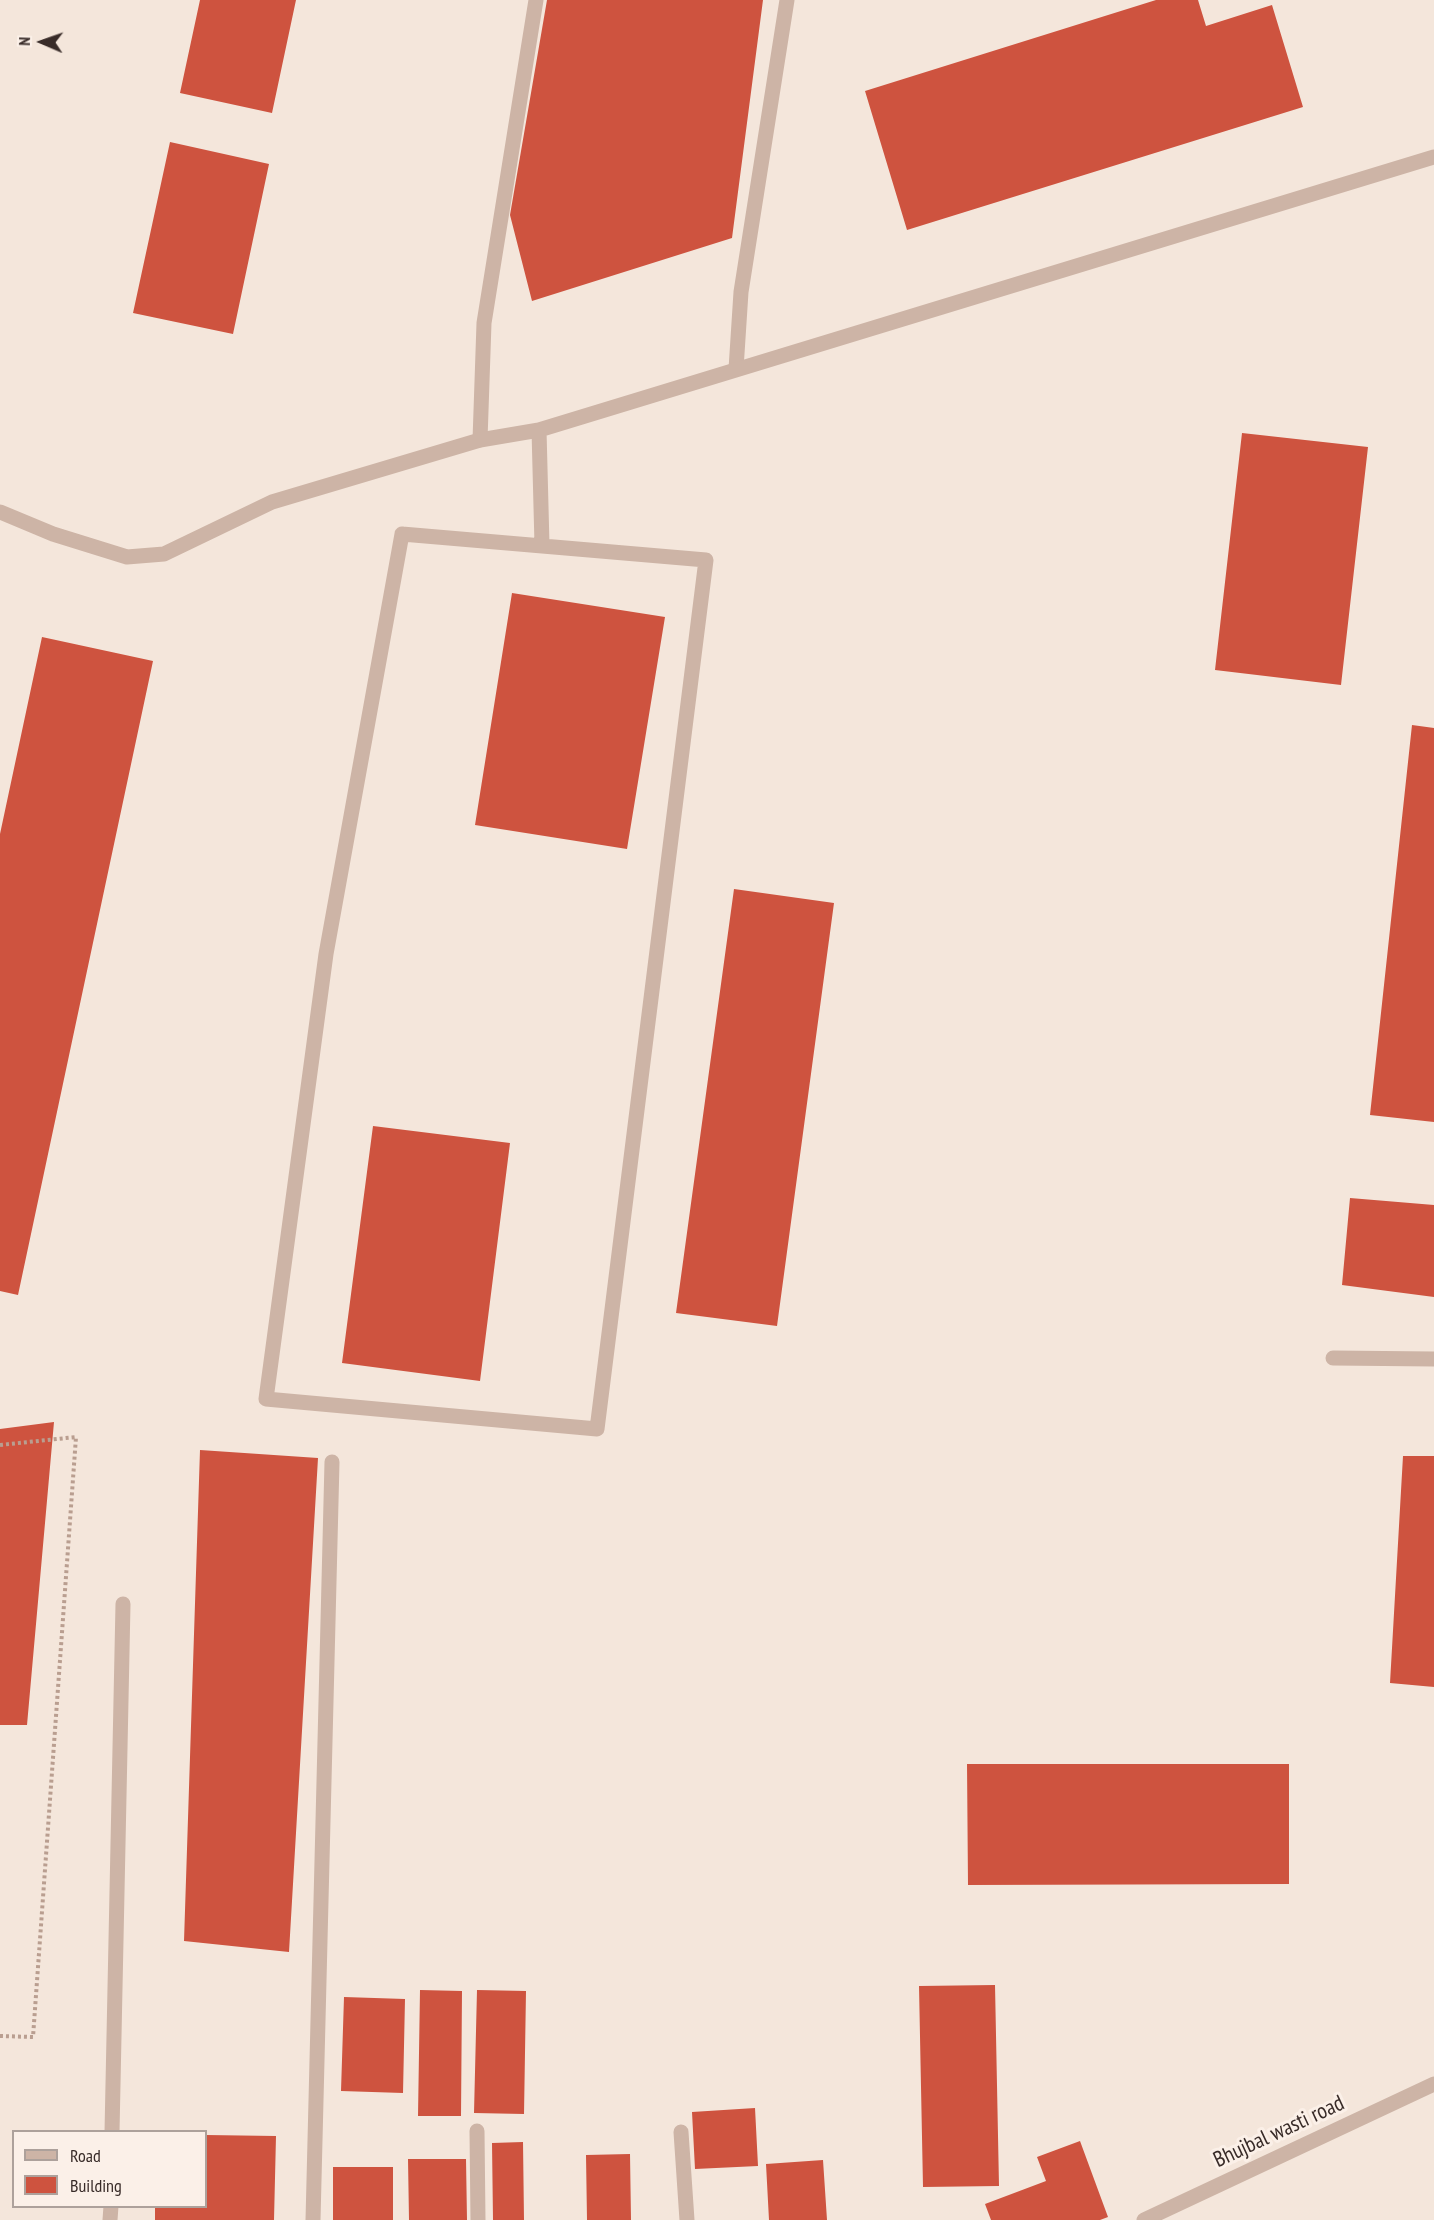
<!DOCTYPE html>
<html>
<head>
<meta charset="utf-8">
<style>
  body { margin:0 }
  #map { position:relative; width:1434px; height:2220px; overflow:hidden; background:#f4e6db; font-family:"PT Sans Narrow",sans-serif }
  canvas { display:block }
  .legend { position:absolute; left:12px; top:2130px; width:195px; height:78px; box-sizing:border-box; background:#fbf0e8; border:2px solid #ada19b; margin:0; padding:8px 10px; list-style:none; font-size:18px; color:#382b28 }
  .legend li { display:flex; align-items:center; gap:12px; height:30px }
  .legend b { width:30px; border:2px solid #ada19b }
  .north { position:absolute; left:12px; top:12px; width:60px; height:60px; -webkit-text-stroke:4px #fbf0e8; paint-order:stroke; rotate:272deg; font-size:16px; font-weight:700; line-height:24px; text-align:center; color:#382b28 }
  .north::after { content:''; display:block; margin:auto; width:21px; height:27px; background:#382b28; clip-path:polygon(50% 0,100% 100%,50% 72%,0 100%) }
</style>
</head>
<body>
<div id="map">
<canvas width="1434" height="2220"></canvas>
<ul class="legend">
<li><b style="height:8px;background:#cdb4a6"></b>Road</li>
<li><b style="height:16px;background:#ce533f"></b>Building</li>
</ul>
<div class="north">N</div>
</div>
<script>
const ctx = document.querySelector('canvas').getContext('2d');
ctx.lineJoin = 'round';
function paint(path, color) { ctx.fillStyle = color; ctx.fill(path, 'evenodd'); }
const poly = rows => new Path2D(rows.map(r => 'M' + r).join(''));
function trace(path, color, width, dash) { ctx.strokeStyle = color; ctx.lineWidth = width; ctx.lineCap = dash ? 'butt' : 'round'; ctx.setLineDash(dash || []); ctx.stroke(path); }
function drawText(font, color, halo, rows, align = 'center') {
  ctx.font = font + ' "PT Sans Narrow",sans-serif'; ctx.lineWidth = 6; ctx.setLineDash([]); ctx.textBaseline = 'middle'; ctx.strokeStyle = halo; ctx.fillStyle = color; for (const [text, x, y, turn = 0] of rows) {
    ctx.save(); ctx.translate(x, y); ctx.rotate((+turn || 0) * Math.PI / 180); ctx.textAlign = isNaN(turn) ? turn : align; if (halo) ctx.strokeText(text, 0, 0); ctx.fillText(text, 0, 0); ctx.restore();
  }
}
const building = poly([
  [200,0,296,0,272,113,180,93],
  [547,0,763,0,732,238,532,301,510,215],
  [1156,0,1198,0,1206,26,1272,5,1303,107,907,230,865,91],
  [170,142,269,164,233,334,133,313],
  [1242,433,1368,447,1341,685,1215,670],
  [512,593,665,617,627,849,475,825],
  [42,637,153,661,18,1295,0,1291,0,834],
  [1412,725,1434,728,1434,1122,1370,1115],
  [734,889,834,903,777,1326,676,1313],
  [373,1126,510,1143,480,1381,342,1363],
  [1350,1198,1434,1205,1434,1297,1342,1285],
  [54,1422,27,1725,0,1725,0,1429],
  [200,1450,318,1458,289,1952,184,1941],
  [1403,1456,1434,1456,1434,1687,1390,1683],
  [967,1764,1289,1764,1289,1884,968,1885],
  [995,1985,999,2186,923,2187,919,1986],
  [420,1990,462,1991,461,2116,418,2116],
  [477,1990,526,1991,524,2114,474,2113],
  [344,1997,405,1999,403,2093,341,2091],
  [755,2108,758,2166,695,2169,692,2112],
  [206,2135,276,2136,274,2220,155,2220,155,2206,206,2206],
  [1080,2141,1108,2217,1100,2220,991,2220,985,2204,1046,2181,1037,2157],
  [523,2142,524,2220,493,2220,492,2143],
  [630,2154,631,2220,587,2220,586,2155],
  [408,2159,466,2159,467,2220,409,2220],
  [823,2160,827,2220,769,2220,766,2164],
  [333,2167,393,2167,393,2220,333,2220]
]);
const path = poly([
  [0,1445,76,1437,33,2037,0,2036]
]);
const lane = poly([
  [736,369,741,292,787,0],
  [480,440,484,323,536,0],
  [112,2132,123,1604],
  [110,2220,111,2206]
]);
const street = poly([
  [539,430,542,545],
  [0,512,53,534,127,557,164,554,272,502,480,440,539,430,1434,157],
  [402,534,706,560,597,1429,266,1399,326,954,402,534],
  [1333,1358,1434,1359],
  [477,2131,478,2220],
  [681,2132,687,2220],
  [313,2220,332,1462],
  [1144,2220,1434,2084]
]);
const streetNames = [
  ["Bhujbal wasti road",1279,2132,-25]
];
paint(building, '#ce533f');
trace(path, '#b99e90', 4, [3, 3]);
trace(lane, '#cdb4a6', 15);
trace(street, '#cdb4a6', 15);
drawText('22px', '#382b28', '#fbf0e8', streetNames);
</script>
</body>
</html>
